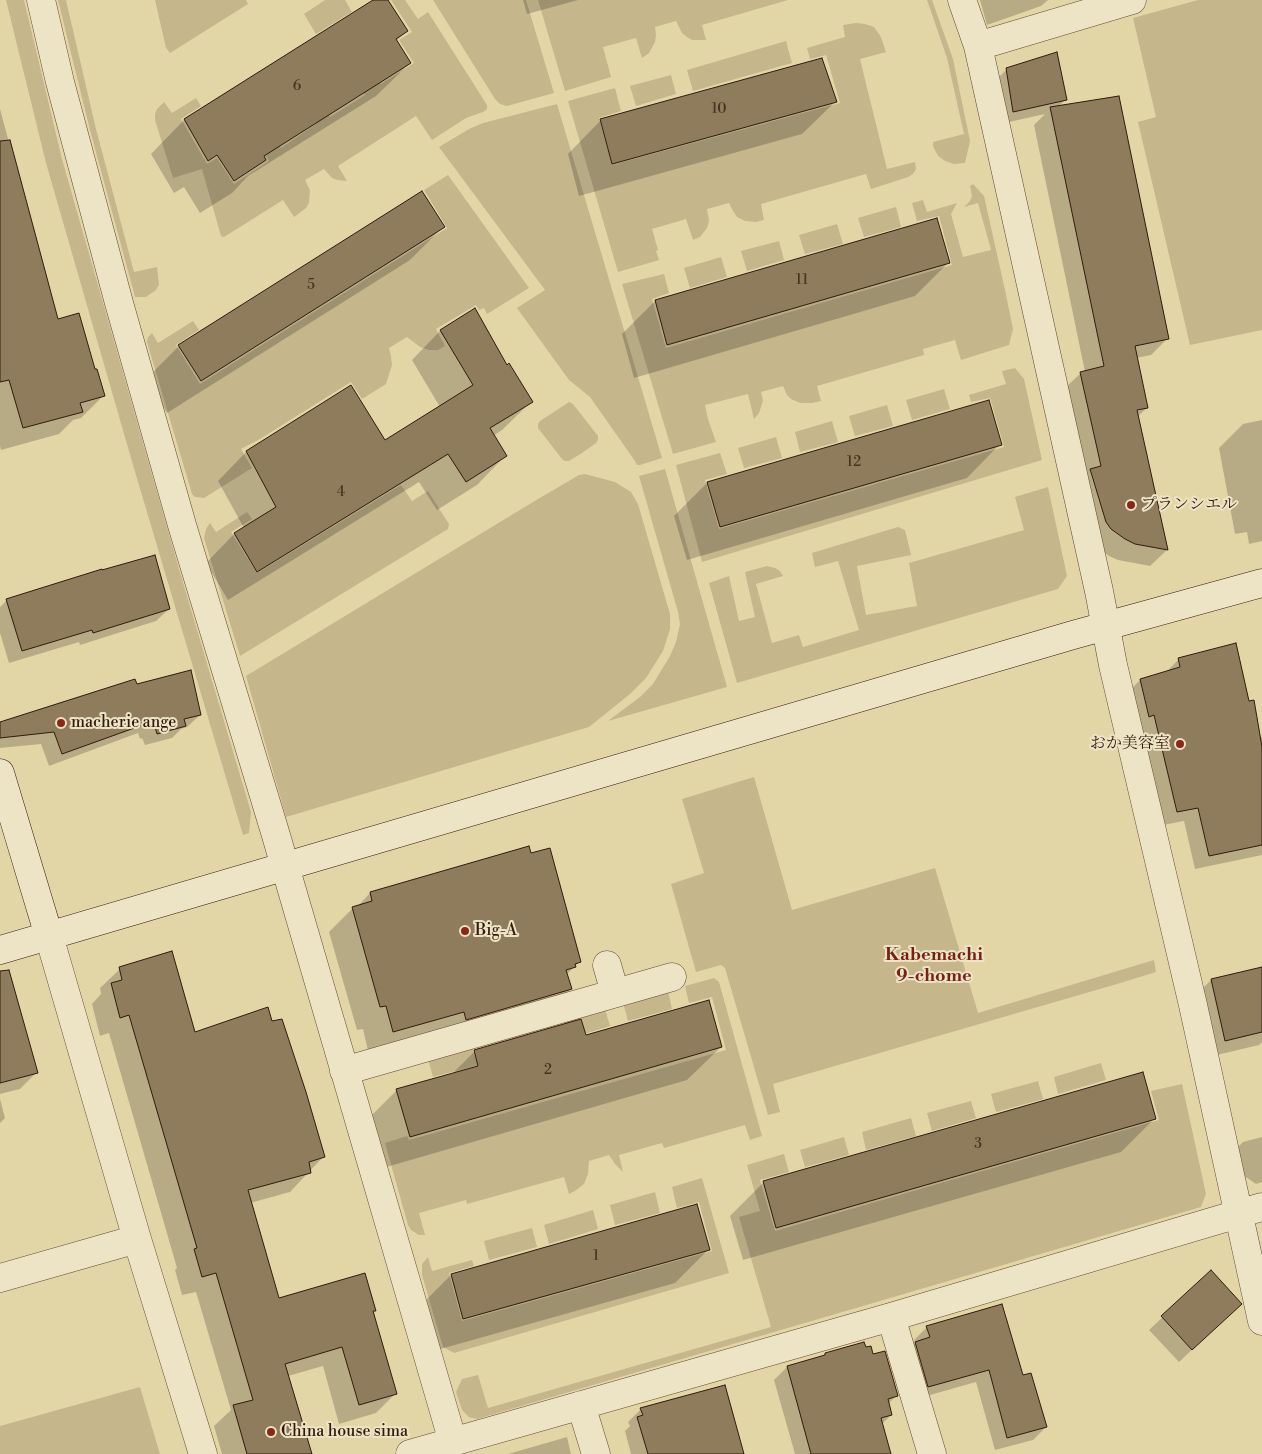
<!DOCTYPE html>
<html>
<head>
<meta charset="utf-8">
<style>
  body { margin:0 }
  canvas { display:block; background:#e3d6a6 }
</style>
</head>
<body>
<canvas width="1262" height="1454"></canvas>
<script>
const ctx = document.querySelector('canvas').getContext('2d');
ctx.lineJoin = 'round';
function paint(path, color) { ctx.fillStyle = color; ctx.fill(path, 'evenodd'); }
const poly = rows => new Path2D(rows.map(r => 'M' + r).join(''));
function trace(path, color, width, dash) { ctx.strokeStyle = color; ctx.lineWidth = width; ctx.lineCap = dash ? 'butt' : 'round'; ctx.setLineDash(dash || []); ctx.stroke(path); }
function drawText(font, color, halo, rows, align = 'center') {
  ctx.font = font + ' "Libre Bodoni","Noto Serif JP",serif'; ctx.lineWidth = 4; ctx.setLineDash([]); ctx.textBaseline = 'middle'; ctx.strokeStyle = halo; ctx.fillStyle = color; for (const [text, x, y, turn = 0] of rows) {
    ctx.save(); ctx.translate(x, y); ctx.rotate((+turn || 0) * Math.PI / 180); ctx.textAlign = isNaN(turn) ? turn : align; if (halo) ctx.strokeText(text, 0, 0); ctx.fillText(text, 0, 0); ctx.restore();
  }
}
const green = poly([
  [6,0,24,0,62,159,179,569,251,812,249,833,243,835,133,465,46,163],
  [58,0,66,0,96,129,134,272,157,267,159,285,156,290,146,297,135,297,90,130],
  [155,0,246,0,248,4,170,53,166,48],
  [325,0,345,0,352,12,316,34,304,14],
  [391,0,405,0,418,19,428,12,487,105,487,109,483,112,466,118,432,140,416,116,338,166,347,181,337,180,332,178,324,169,305,180,310,190,309,203,306,208,294,217,283,200,224,237,221,236,202,169,173,178,155,120,155,114,157,109,164,102,172,113,196,98,201,106,181,119,207,164,217,158,234,184,269,161,254,135,268,127,281,148,316,124,302,105,317,96,330,117,365,95,352,73,368,63,381,84,414,63,399,40,412,32],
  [433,0,526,0,554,93,507,106,500,104,495,99],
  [538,0,788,0,702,25,706,40,692,40,687,37,682,33,676,21,655,27,656,35,655,42,649,53,642,58,636,38,603,47,611,77,565,91],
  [927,0,932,0,953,59,970,141,965,163,954,164,945,161,938,156,933,146,933,142,964,134,947,58],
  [1198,0,1262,0,1262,330,1190,345,1138,122,1156,117,1133,18],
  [856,23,865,24,874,27,881,37,886,52,860,59,887,169,915,162,916,169,913,174,908,177,871,189,866,174,761,204,764,220,756,222,745,221,737,217,733,211,729,203,707,209,709,221,707,228,700,237,693,240,686,219,652,229,658,250,656,251,659,260,618,272,568,101,615,88,621,111,599,118,612,165,840,103,826,55,810,59,807,48,845,37,843,25],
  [786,41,792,63,693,91,687,70],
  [671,75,676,94,636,106,630,86],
  [557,104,662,458,640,465,637,465,635,461,590,397,569,380,517,308,545,290,439,147,469,129,483,123],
  [448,175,529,288,487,314,484,308,479,310,476,305,436,329,445,346,438,350,429,350,420,347,407,337,389,348,391,356,392,365,386,384,362,399,351,382,260,439,241,449,252,468,204,498,195,497,192,494,147,342,148,337,152,333,158,343,193,321,199,330,176,345,200,384,447,228,424,190],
  [973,184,984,196,1005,290,1013,329,1009,345,961,360,955,340,923,349,924,355,817,386,821,401,812,403,800,403,791,399,787,395,783,386,761,392,763,401,759,413,754,419,748,394,705,405,708,419,716,442,673,454,622,284,664,274,669,293,652,299,666,348,952,265,939,216,917,221,912,203,923,200,927,212,957,203,951,214,963,257,991,250,978,203,964,207,970,201,972,196,970,186],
  [896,207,901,227,864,237,858,218],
  [837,224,843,244,805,254,799,235],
  [779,241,784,260,747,271,741,251],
  [721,257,727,277,690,288,684,268],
  [1015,368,1024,379,1042,460,702,562,676,465,720,453,727,474,705,480,719,529,1004,447,990,398,971,402,969,395,1006,384,1002,371],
  [944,389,950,409,912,420,906,400],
  [569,402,573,404,598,436,598,440,596,443,582,453,569,461,565,461,562,459,538,428,538,424,540,421,566,404],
  [887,405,893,426,855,436,849,416],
  [832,421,838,442,800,452,795,432],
  [776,437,782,458,744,468,738,448],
  [665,469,727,687,608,721,640,697,653,684,670,656,676,642,680,624,678,612,639,476],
  [585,474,615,482,631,492,638,504,670,614,670,629,663,651,646,678,630,694,589,727,286,817,246,676,538,499,579,475],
  [401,485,412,501,428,491,445,518,449,524,448,529,240,656,204,538,206,529,210,523,216,532,247,512,252,519,231,532,257,573],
  [1048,487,1067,576,1058,589,737,683,709,583,729,576,739,621,755,617,745,572,767,566,775,568,780,571,783,576,756,584,772,643,799,635,803,647,859,630,838,561,815,567,812,553,898,527,905,530,911,555,857,566,866,615,917,606,909,563,1024,530,1015,497],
  [754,777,792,910,935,868,978,1013,1154,960,1156,972,1117,984,773,1084,780,1112,768,1115,725,968,721,965,696,972,671,884,704,873,682,799],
  [714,978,719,982,762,1136,750,1140,745,1125,664,1148,662,1143,619,1155,623,1172,615,1164,609,1155,589,1161,588,1174,584,1184,575,1191,569,1194,564,1177,467,1204,466,1200,419,1213,425,1235,419,1235,411,1230,408,1225,385,1143,407,1136,409,1140,726,1050,712,997,689,1003,685,986],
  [668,991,672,1009,628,1021,623,1003],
  [605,1009,610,1026,568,1039,563,1020],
  [472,1047,478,1065,433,1077,428,1059],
  [1101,1063,1106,1080,1058,1094,1054,1077],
  [1038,1081,1043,1099,996,1112,991,1094],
  [1182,1084,1206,1194,1201,1207,477,1419,469,1417,462,1410,456,1392,462,1379,478,1375,488,1408,771,1327,739,1217,760,1211,747,1165,784,1154,789,1172,760,1180,775,1231,1159,1120,1151,1091],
  [971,1101,976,1118,932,1131,927,1113],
  [911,1118,916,1136,866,1150,862,1132],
  [844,1137,849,1155,805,1167,800,1150],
  [702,1178,729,1273,454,1353,443,1347,422,1275,422,1264,428,1257,432,1271,472,1260,474,1266,449,1273,462,1321,712,1251,699,1202,677,1208,672,1187],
  [655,1192,660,1213,615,1225,610,1205],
  [593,1210,598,1229,549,1244,544,1225],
  [532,1228,537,1247,489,1260,484,1241],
  [140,1387,160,1454,0,1454,0,1426]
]);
const shadow = poly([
  [376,0,387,0,407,31,396,41,410,63,376,96,248,176,232,193,200,213,184,187,174,193,151,154,184,120],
  [523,0,578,0,527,14],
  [980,0,1048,0,1041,6,987,25],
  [1007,69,1066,99,1058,107,1168,338,1151,355,1136,358,1147,408,1137,417,1167,550,1150,566,1118,560,1109,556,1095,545,1064,389,1081,373,1085,372,1034,125,1045,114,1000,124,994,82],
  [836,101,802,134,579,196,568,154,601,120],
  [0,109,57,321,103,396,81,418,73,420,59,434,1,450,0,446],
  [936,220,948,263,915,296,634,378,622,334,655,301],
  [443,227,410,260,167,413,146,379,179,346],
  [474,310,507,366,531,402,502,430,493,436,505,456,477,485,437,510,419,482,228,600,206,563,234,534,244,528,218,481,246,452,351,387,385,441,440,407,412,360,440,331],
  [1262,420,1262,541,1249,544,1247,532,1235,534,1219,448,1243,424],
  [1000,444,967,478,687,560,674,516,707,483],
  [7,600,169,609,156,621,80,645,79,642,9,663,0,633,0,607],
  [1179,659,1248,702,1259,738,1262,737,1262,855,1195,869,1184,821,1163,825,1126,694,1140,680,1166,672],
  [136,686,200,715,187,727,181,729,172,738,145,745,142,738,140,739,138,733,49,766,41,744,0,748,0,724],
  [370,893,580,961,566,975,571,989,547,1013,369,1055,363,1029,357,1030,329,932,353,908,357,907],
  [1262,968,1262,1042,1259,1045,1208,1057,1195,996,1211,980],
  [120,969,194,1033,323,1157,290,1192,250,1203,278,1300,374,1310,372,1313,395,1394,376,1413,339,1424,323,1366,288,1376,311,1454,222,1454,214,1426,231,1410,196,1292,182,1295,175,1270,177,1268,109,1033,100,1036,92,1004,101,994,100,988],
  [0,1003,36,1073,20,1089,0,1094],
  [586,1037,721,1047,687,1080,376,1170,363,1124,396,1091,451,1075,475,1051],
  [0,1099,5,1118,0,1123],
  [1155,1118,1121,1152,743,1260,730,1216,764,1182],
  [1262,1137,1262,1182,1256,1184,1243,1175,1237,1148,1243,1142],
  [696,1205,709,1249,675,1283,430,1352,418,1308,451,1275],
  [1211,1272,1228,1316,1179,1362,1149,1330],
  [927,1327,1022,1377,1046,1427,1033,1440,995,1450,976,1382,916,1399,903,1356,915,1343,914,1340],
  [825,1354,872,1356,897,1395,888,1404,891,1415,881,1425,889,1454,795,1454,774,1380,787,1367,822,1357],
  [641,1409,743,1454,631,1454,625,1431,630,1426,628,1422],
  [567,1437,571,1454,508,1454]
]);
const building = poly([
  [373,0,388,0,408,31,396,39,411,63,264,156,266,160,234,181,217,155,208,161,184,119,373,0],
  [1057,52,1067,100,1013,112,1006,68,1057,52],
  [822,58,837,102,612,164,600,119,822,58],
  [1119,96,1169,339,1135,346,1148,408,1137,410,1168,550,1135,544,1125,539,1111,529,1106,522,1090,469,1101,466,1080,372,1104,366,1050,107,1119,96],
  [10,140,58,319,79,313,95,369,97,369,105,396,80,403,83,412,23,428,9,380,0,382,0,141,10,140],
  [422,191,445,227,201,381,178,345,422,191],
  [937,218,950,263,667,345,655,300,937,218],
  [475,308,507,365,509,363,533,402,490,428,507,456,466,482,448,454,257,572,234,533,276,507,246,451,351,385,385,440,473,385,440,330,475,308],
  [989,400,1002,445,720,527,707,482,989,400],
  [155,555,170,609,93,633,92,630,22,651,6,599,102,569,102,570,155,555],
  [1236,643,1249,701,1254,700,1262,747,1262,845,1209,856,1198,808,1177,812,1154,715,1149,717,1140,679,1180,667,1178,658,1236,643],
  [191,670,201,715,184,719,186,726,157,734,155,727,152,727,151,722,62,754,54,732,0,738,0,722,135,679,137,684,191,670],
  [529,846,531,853,550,848,581,962,575,964,576,967,566,970,572,989,466,1020,464,1012,393,1032,386,1006,380,1007,352,907,372,901,370,892,529,846],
  [172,951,195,1032,268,1007,272,1021,282,1019,306,1092,325,1157,309,1162,311,1173,248,1190,279,1298,365,1273,376,1311,373,1311,397,1394,359,1405,342,1347,285,1364,312,1454,247,1454,233,1405,253,1400,216,1273,202,1277,194,1249,197,1248,129,1015,120,1018,111,983,122,980,119,967,172,951],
  [1262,967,1262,1032,1225,1041,1211,979,1262,967],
  [9,970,38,1073,0,1083,0,971,9,970],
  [709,1000,722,1047,410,1137,396,1089,478,1066,474,1050,581,1019,586,1035,709,1000],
  [1143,1072,1156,1119,776,1228,763,1181,1143,1072],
  [697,1204,710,1250,463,1319,451,1274,697,1204],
  [1211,1270,1242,1304,1192,1350,1161,1316,1211,1270],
  [1002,1304,1023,1375,1031,1373,1047,1427,1007,1438,989,1370,928,1387,915,1342,930,1337,926,1326,1002,1304],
  [864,1342,866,1347,871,1346,873,1354,885,1351,898,1396,888,1399,892,1415,881,1418,891,1454,811,1454,787,1366,825,1355,825,1353,864,1342],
  [725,1385,744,1454,648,1454,637,1417,643,1415,640,1408,725,1385]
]);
const street = poly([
  [41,0,60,82,119,303,182,525,275,832,453,1442],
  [962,0,978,46,1099,591,1113,665,1193,1005,1262,1321],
  [978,46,1132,0],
  [49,936,137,1239,203,1454],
  [607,965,615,993],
  [344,1071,672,977],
  [0,1278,137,1239],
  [891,1317,932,1454],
  [581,1405,596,1454],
  [410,1454,891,1317,1262,1207]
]);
const secondary = poly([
  [0,773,49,936],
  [0,950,1073,635,1262,583]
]);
const markers = [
  [1131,505,5,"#8f2418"],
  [61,723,5,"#8f2418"],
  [1180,744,5,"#8f2418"],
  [465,931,5,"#8f2418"],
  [271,1432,5,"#8f2418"]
];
const numberNames = [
  ["6",297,87],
  ["10",719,110],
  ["11",802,281],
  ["5",311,286],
  ["12",854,463],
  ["4",341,493],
  ["2",548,1071],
  ["3",978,1145],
  ["1",596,1257]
];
const poiNames = [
  ["プランシエル",1141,505],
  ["macherie ange",71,723],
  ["おか美容室",1170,744,"right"],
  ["Big-A",475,931],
  ["China house sima",281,1432]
];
const neighbourhoodNames = [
  ["Kabemachi",934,956],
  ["9-chome",934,977]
];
paint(green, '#c5b68c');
paint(shadow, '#0003');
paint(building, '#8e7c5c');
trace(building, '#321a0c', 1);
trace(street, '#5e4932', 29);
trace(secondary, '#321a0c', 29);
trace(street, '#ede4c5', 28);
trace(secondary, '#ede4c5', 28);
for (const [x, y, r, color] of markers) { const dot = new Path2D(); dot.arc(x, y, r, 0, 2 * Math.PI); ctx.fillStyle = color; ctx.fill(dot); trace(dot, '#ede4c5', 2); }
drawText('14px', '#493220', null, numberNames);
drawText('16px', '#321a0c', '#ede4c5', poiNames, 'left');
drawText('bold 18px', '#7a1f14', '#ede4c5', neighbourhoodNames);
</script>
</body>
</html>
